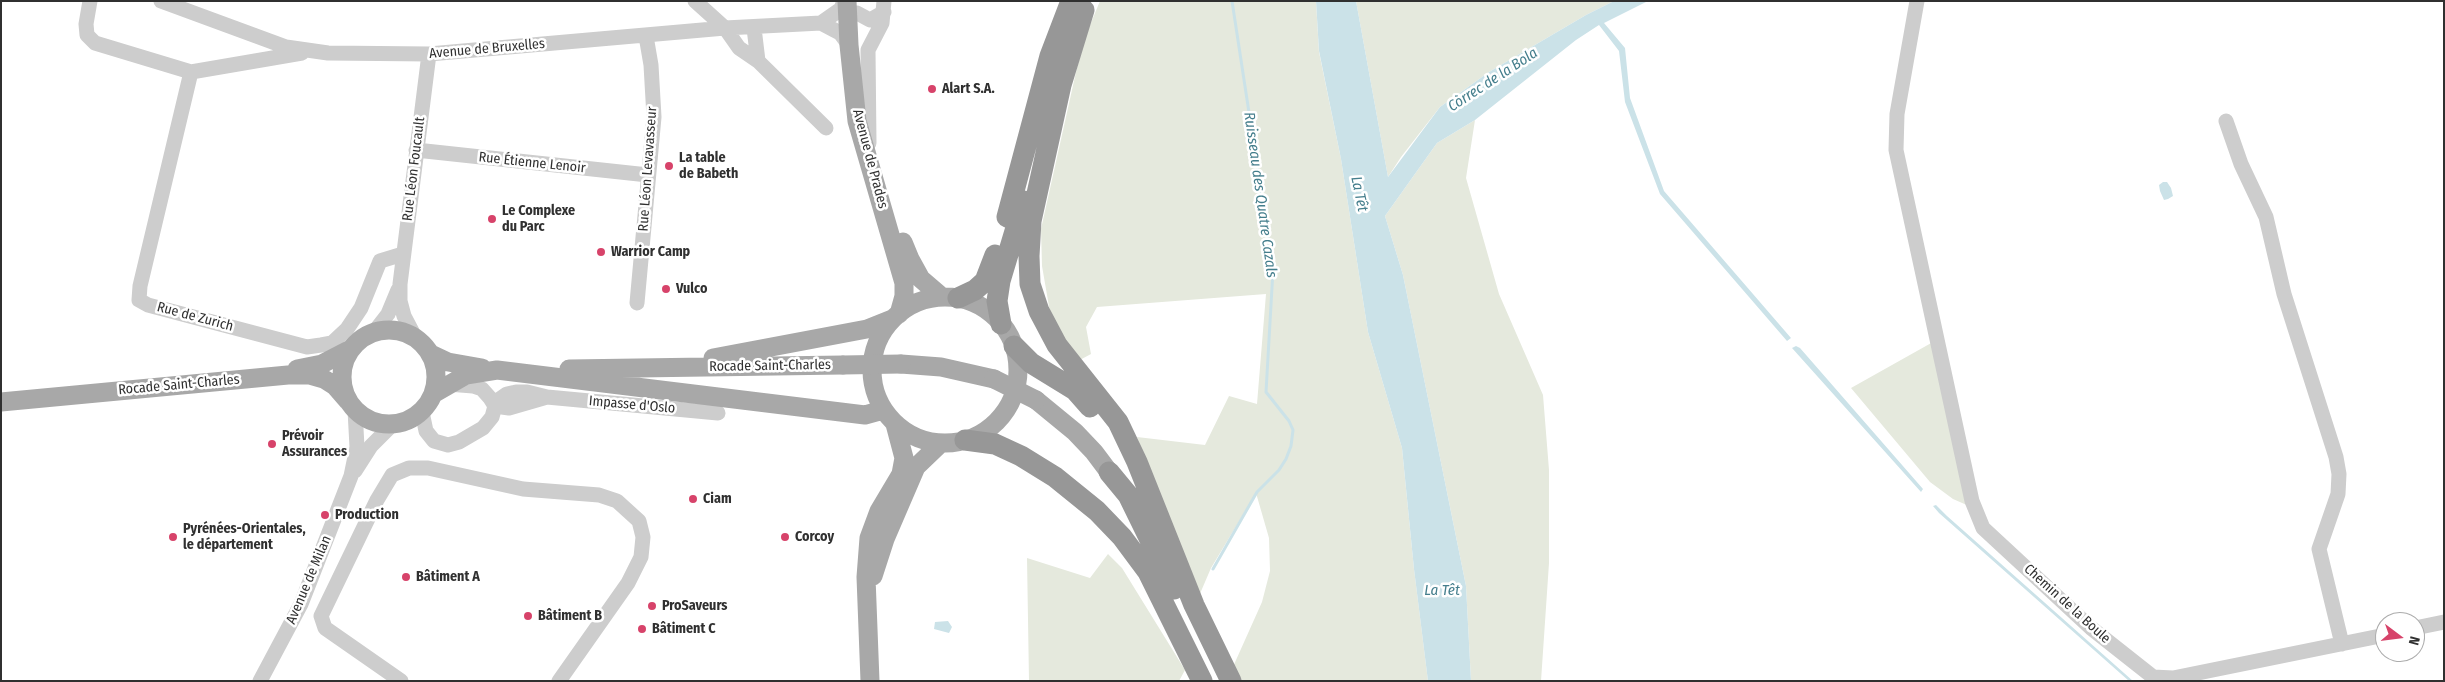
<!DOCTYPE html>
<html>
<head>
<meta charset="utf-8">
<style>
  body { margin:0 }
  #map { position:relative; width:2445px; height:682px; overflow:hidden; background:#fff; font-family:"Fira Sans Condensed",sans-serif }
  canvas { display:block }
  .frame { position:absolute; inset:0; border:2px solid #303030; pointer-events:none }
  .north { position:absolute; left:2375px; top:612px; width:50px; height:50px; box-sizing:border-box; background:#fff; border:1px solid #acacac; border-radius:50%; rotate:105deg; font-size:14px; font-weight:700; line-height:20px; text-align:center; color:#303030 }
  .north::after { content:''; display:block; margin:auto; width:18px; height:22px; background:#d7436a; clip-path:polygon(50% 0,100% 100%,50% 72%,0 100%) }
</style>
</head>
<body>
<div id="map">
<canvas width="2445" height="682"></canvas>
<div class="frame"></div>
<div class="north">N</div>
</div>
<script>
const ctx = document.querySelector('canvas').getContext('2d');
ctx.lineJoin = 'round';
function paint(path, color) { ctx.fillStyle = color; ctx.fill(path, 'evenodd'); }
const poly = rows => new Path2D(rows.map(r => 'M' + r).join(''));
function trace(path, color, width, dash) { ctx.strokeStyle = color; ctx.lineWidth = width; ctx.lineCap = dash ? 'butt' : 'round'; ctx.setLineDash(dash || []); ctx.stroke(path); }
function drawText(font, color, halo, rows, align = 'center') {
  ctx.font = font + ' "Fira Sans Condensed",sans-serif'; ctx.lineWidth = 5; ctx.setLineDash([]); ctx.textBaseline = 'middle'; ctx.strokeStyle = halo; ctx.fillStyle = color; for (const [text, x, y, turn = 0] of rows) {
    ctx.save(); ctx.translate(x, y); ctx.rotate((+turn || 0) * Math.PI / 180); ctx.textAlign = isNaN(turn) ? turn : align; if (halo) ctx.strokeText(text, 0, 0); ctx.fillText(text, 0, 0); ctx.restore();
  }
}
const green = poly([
  [1100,1,1316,1,1319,52,1341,159,1368,332,1402,448,1414,569,1428,681,1238,681,1232,669,1262,602,1270,571,1269,538,1256,493,1211,568,1199,596,1185,563,1137,437,1205,445,1229,396,1257,404,1266,294,1097,307,1086,327,1091,354,1078,361,1051,318,1042,266,1041,229,1076,72,1085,37],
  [1356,1,1614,1,1586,15,1489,72,1440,107,1401,157,1388,177],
  [1475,120,1466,178,1499,294,1543,395,1549,470,1549,563,1541,681,1471,681,1466,586,1403,275,1385,216,1437,143],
  [1933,342,1969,506,1953,499,1930,482,1851,388],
  [1108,554,1122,568,1185,670,1179,681,1029,681,1027,558,1090,578]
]);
const water = poly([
  [1316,1,1356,1,1388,177,1440,107,1489,72,1586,15,1614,1,1648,1,1604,23,1625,48,1630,98,1664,191,1791,338,1787,341,1660,194,1625,102,1619,51,1599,25,1576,40,1475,120,1437,143,1385,216,1403,275,1466,586,1471,681,1428,681,1414,569,1402,448,1368,332,1341,159,1319,51],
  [2163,182,2167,182,2171,188,2173,196,2168,199,2164,200,2160,191,2159,185],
  [1796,346,1800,348,1923,489,1921,492,1792,348],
  [1936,505,1947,516,2133,681,2129,681,1939,513,1933,506],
  [948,621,952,627,949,633,934,629,935,622]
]);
const stream = poly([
  [1213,569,1257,492,1279,470,1286,459,1291,446,1293,430,1289,421,1266,392,1273,270,1232,1]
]);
const minor = poly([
  [90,1,86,24,87,35,95,43,191,72,302,53],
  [161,1,286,47,328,53,429,54,725,28,821,23,840,33,849,45],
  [695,1,725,28,739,48,758,61,826,128],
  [1917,1,1897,114,1896,150,1972,501,1983,528,2091,628,2153,677,2173,678,2385,635],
  [857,13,870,20,884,12],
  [821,23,841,9,844,1],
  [754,28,758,61],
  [191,72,140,286,139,300,148,305,307,347,321,345,332,343,347,329,361,308,380,261,403,254],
  [2226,121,2241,164,2266,217,2284,294,2336,457,2339,474,2338,494,2319,549,2342,644],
  [869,143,868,50,882,23,884,1],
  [416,150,648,175],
  [637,303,654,117,651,65,646,36],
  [374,332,388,314,398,290],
  [415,337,404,316,400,301,400,284,429,54],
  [516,392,527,392,547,397,509,408,495,406,497,401,507,394,516,392],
  [547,397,718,413],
  [422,412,426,431,434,441,448,445,459,442,483,428,492,417,495,406,490,398,482,389,473,386,448,384],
  [355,471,371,446,392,425],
  [2415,628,2444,622],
  [260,681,301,604,351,476,357,447,355,410],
  [401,681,325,628,321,616,377,500,392,475,409,468,428,468,523,489,599,495,617,501,639,521,643,537,641,557,628,583,559,681]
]);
const major = poly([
  [847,1,849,45,857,121,904,283,904,296,899,314],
  [903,242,910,259,921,279,942,297],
  '872 370a73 73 0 1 1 146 0a73 73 0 1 1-146 0Z',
  '342 377a47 47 0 1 1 94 0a47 47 0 1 1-94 0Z',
  [431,354,448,362,482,368],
  [713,358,867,329,892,319],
  [901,364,941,367,994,379],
  [297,369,322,364,351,349],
  [569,369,843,365],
  [433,394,466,375,497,370,865,415,883,410],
  [1036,400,1075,432,1094,452,1109,472],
  [1,402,288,375,310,375,324,379,335,386,348,401],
  [873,576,885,539,916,467,940,444],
  [870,681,866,577,869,538,879,511,901,474,904,458,895,424]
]);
const highway = poly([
  [1084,10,1061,85,1031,221,1029,256,1030,284,1039,311,1057,345,1118,422,1137,462,1194,605,1231,681],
  [1007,217,1050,56,1071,1],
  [958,298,975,290,985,281,995,255],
  [1001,324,997,301,1000,281,1024,201],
  [1014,346,1031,363,1075,390,1090,407],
  [965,440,995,444,1021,456,1055,477,1097,511,1122,537,1148,572,1202,681],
  [1109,472,1128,495,1174,589]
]);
const majorBridge = poly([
  [843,365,901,364],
  [994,379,1036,400]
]);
const markers = [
  [932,89,5,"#d7436a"],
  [669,166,5,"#d7436a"],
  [492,219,5,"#d7436a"],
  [601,252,5,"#d7436a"],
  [666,289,5,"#d7436a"],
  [272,444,5,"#d7436a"],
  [693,499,5,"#d7436a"],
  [325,515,5,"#d7436a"],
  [173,537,5,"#d7436a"],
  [785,537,5,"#d7436a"],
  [406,577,5,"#d7436a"],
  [652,606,5,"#d7436a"],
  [528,616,5,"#d7436a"],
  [642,629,5,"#d7436a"]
];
const streetNames = [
  ["Avenue de Bruxelles",487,49,-5],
  ["Avenue de Prades",870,159,75],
  ["Rue Étienne Lenoir",532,163,6],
  ["Rue Léon Foucault",414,169,-83],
  ["Rue Léon Levavasseur",648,169,-86],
  ["Rue de Zurich",195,317,15],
  ["Rocade Saint-Charles",770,366,-1],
  ["Rocade Saint-Charles",179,385,-5],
  ["Impasse d'Oslo",632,405,5],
  ["Avenue de Milan",309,580,-67],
  ["Chemin de la Boule",2067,604,42]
];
const poiNames = [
  ["Alart S.A.",942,89],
  ["La table",679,158],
  ["de Babeth",679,174],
  ["Le Complexe",502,211],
  ["du Parc",502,227],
  ["Warrior Camp",611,252],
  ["Vulco",676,289],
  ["Prévoir",282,436],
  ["Assurances",282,452],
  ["Ciam",703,499],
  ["Production",335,515],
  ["Pyrénées-Orientales,",183,529],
  ["le département",183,545],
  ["Corcoy",795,537],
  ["Bâtiment A",416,577],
  ["ProSaveurs",662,606],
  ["Bâtiment B",538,616],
  ["Bâtiment C",652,629]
];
const waterNames = [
  ["Còrrec de la Bola",1493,80,-33],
  ["La Têt",1359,194,78],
  ["Ruisseau des Quatre Cazals",1260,195,82],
  ["La Têt",1442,591]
];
paint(green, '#e5e9dd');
paint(water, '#cbe2e8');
trace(stream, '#cbe2e8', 3);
trace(minor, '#cdcdcd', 15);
trace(major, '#a8a8a8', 19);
trace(highway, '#979797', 21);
trace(majorBridge, '#a8a8a8', 19);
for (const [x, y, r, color] of markers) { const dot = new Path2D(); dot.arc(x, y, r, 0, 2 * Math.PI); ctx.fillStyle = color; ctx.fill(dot); trace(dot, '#fff', 2); }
drawText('14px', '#303030', '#fff', streetNames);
drawText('bold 14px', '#303030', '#fff', poiNames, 'left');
drawText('italic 15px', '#447e8c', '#fff', waterNames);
</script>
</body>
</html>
